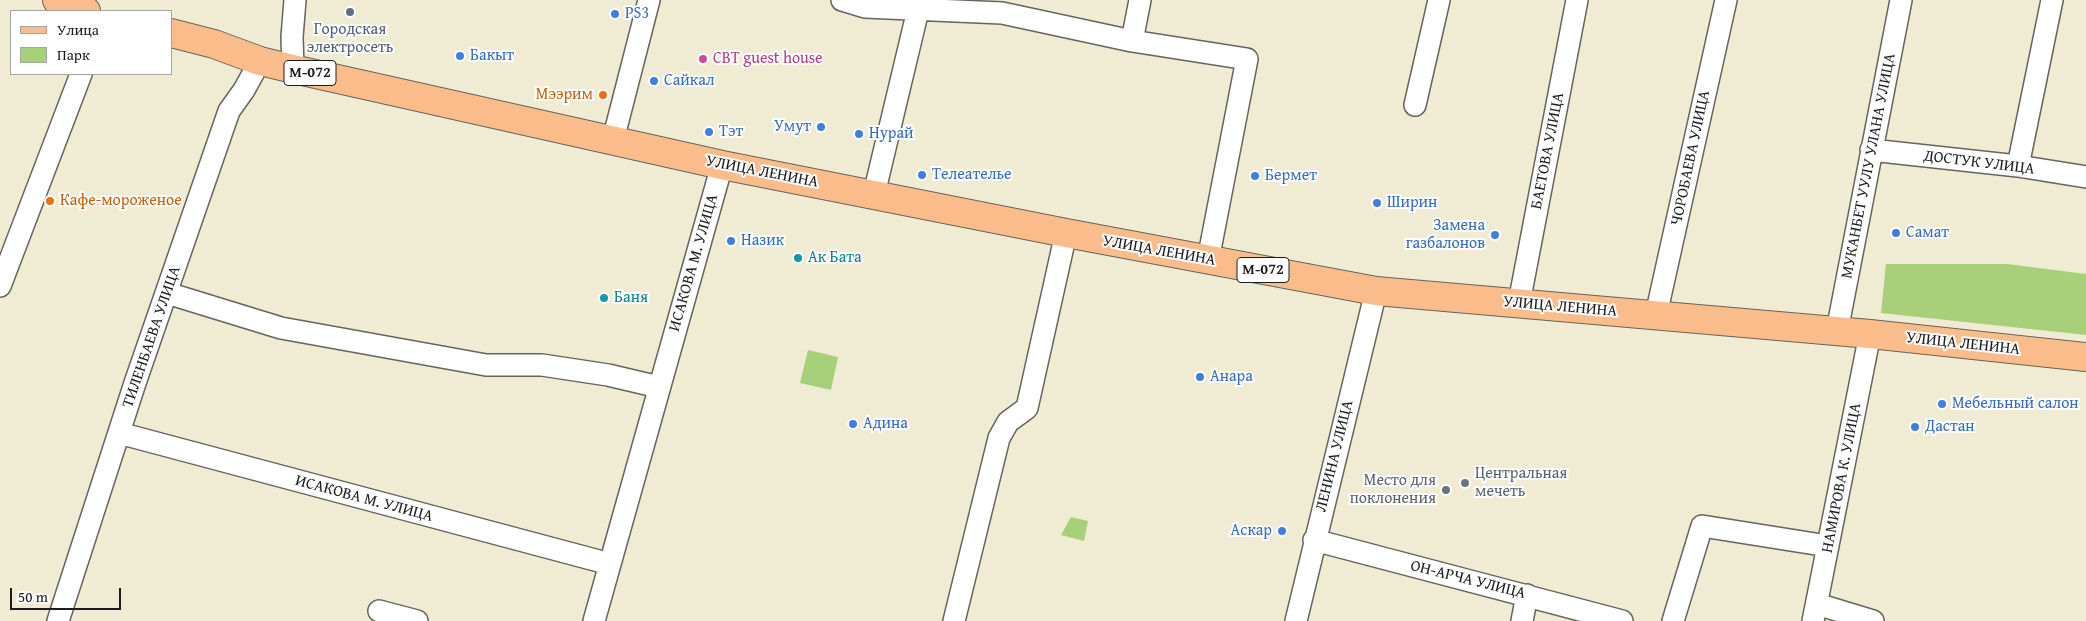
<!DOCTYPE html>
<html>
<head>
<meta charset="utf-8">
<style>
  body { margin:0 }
  #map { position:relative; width:2086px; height:621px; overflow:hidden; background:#f0ebd3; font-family:"Gentium Book Plus",serif }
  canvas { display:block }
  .legend { position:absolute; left:10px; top:10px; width:162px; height:65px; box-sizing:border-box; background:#fff; border:1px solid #a4a4a4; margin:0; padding:6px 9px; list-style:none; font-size:15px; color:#1c1c1c }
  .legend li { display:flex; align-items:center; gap:10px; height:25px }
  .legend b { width:25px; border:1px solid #a4a4a4 }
  .scale { position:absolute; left:10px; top:588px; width:111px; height:22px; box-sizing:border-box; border:2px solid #1c1c1c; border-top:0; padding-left:6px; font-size:15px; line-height:18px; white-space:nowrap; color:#1c1c1c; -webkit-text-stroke:4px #fff; paint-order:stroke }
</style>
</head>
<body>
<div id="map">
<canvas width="2086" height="621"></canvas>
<ul class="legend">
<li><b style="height:6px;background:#f9bc8a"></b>Улица</li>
<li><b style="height:14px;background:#a8cf7a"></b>Парк</li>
</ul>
<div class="scale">50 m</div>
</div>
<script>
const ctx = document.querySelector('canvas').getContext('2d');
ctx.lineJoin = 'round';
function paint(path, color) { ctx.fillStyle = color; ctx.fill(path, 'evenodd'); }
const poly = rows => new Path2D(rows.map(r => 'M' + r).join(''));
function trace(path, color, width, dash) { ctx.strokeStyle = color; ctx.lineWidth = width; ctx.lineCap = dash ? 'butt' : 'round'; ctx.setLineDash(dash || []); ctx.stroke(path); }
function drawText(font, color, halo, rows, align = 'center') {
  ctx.font = font + ' "Gentium Book Plus",serif'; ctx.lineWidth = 4; ctx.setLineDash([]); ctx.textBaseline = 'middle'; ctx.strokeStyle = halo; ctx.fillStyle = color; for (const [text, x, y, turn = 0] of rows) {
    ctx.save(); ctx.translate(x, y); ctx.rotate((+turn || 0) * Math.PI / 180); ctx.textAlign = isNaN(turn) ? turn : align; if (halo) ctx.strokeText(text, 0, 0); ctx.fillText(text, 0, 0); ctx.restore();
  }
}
const green = poly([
  [1886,264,2007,264,2086,274,2086,335,1881,313],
  [808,350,838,357,831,390,800,383],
  [1071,517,1088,521,1084,541,1061,535]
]);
const minor = poly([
  [842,0,865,7,1002,13,1132,41,1247,59,1208,260],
  [1132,41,1140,0],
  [293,69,292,37,295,0],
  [1415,105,1439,0],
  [613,140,649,0],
  [1871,150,2018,166,2086,177],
  [2018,166,2052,0],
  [874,194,918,10],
  [0,286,81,74],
  [167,293,281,328,486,365,542,365,608,375,659,387],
  [1519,303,1577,0],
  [1656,315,1726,0],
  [1837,331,1901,0],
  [119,433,610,564],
  [1314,540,1622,621],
  [1817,604,1873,621],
  [379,611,417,621],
  [58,621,135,383,229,111,244,90,260,61],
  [594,621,722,165],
  [954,621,999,438,1008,422,1027,408,1066,233],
  [1296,621,1376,291],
  [1522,621,1527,595],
  [1673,621,1702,526,1828,546],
  [1813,621,1870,334]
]);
const major = poly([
  [57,0,86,11],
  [171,33,214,44,260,61,293,69,722,165,1066,233,1376,291,1870,334,2086,357]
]);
const markers = [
  [350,12,5,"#5c6f8a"],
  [615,14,5,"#3f7fe0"],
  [460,56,5,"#3f7fe0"],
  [703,59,5,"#d1479c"],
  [654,81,5,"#3f7fe0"],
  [603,95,5,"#e8710a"],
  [821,127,5,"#3f7fe0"],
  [709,132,5,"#3f7fe0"],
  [859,134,5,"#3f7fe0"],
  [922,175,5,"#3f7fe0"],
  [1255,176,5,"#3f7fe0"],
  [50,201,5,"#e8710a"],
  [1377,203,5,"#3f7fe0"],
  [1896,233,5,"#3f7fe0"],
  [1495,235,5,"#3f7fe0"],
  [731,241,5,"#3f7fe0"],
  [798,258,5,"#0f9aa8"],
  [604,298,5,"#0f9aa8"],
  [1200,377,5,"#3f7fe0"],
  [1942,404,5,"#3f7fe0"],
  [853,424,5,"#3f7fe0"],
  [1915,427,5,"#3f7fe0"],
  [1465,483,5,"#6b7280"],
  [1446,490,5,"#6b7280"],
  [1282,531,5,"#3f7fe0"]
];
const shields = [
  [310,73,52],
  [1263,270,52]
];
const shieldNames = [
  ["М-072",310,73],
  ["М-072",1263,270]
];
const shopNames = [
  ["PS3",625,14],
  ["Бакыт",470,56],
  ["Сайкал",664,81],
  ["Умут",811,127,"right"],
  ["Тэт",719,132],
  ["Нурай",869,134],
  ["Телеателье",932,175],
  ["Бермет",1265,176],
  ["Ширин",1387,203],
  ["Замена",1485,226,"right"],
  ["газбалонов",1485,244,"right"],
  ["Самат",1906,233],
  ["Назик",741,241],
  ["Анара",1210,377],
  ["Мебельный салон",1952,404],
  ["Адина",863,424],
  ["Дастан",1925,427],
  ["Аскар",1272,531,"right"]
];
const serviceNames = [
  ["Городская",350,30],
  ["электросеть",350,48]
];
const hotelNames = [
  ["CBT guest house",713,59]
];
const foodNames = [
  ["Мээрим",593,95],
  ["Кафе-мороженое",60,201,"left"]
];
const streetNames = [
  ["БАЕТОВА УЛИЦА",1548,151,-79],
  ["ЧОРОБАЕВА УЛИЦА",1691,158,-78],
  ["ДОСТУК УЛИЦА",1979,163,7],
  ["МУКАНБЕТ УУЛУ УЛАНА УЛИЦА",1869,166,-79],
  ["УЛИЦА ЛЕНИНА",762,172,11],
  ["УЛИЦА ЛЕНИНА",1159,251,10],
  ["ИСАКОВА М. УЛИЦА",694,263,-74],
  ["УЛИЦА ЛЕНИНА",1560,307,5],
  ["ТИЛЕНБАЕВА УЛИЦА",152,337,-71],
  ["УЛИЦА ЛЕНИНА",1963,344,6],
  ["ЛЕНИНА УЛИЦА",1335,456,-76],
  ["НАМИРОВА К. УЛИЦА",1842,478,-79],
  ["ИСАКОВА М. УЛИЦА",364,499,15],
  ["ОН-АРЧА УЛИЦА",1468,580,14]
];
const cultureNames = [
  ["Ак Бата",808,258],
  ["Баня",614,298]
];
const worshipNames = [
  ["Центральная",1475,474],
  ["мечеть",1475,492],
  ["Место для",1436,481,"right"],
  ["поклонения",1436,499,"right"]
];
paint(green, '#a8cf7a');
trace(minor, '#66645c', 24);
trace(major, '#66645c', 30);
trace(minor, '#fff', 21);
trace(major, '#f9bc8a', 28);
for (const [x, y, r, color] of markers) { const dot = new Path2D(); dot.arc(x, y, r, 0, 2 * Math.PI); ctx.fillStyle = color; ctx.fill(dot); trace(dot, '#fff', 2); }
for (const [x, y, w] of shields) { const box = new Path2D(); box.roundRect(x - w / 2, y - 12.5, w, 25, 4); ctx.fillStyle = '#fff'; ctx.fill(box); trace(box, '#1c1c1c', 1); }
drawText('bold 15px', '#1c1c1c', null, shieldNames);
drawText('16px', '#366cbe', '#fff', shopNames, 'left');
drawText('16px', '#4e5e75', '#fff', serviceNames);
drawText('16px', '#b23c85', '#fff', hotelNames, 'left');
drawText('16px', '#c56008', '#fff', foodNames, 'right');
drawText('16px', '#1c1c1c', '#fff', streetNames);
drawText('16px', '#0d838f', '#fff', cultureNames, 'left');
drawText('16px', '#5b616d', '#fff', worshipNames, 'left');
</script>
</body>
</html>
